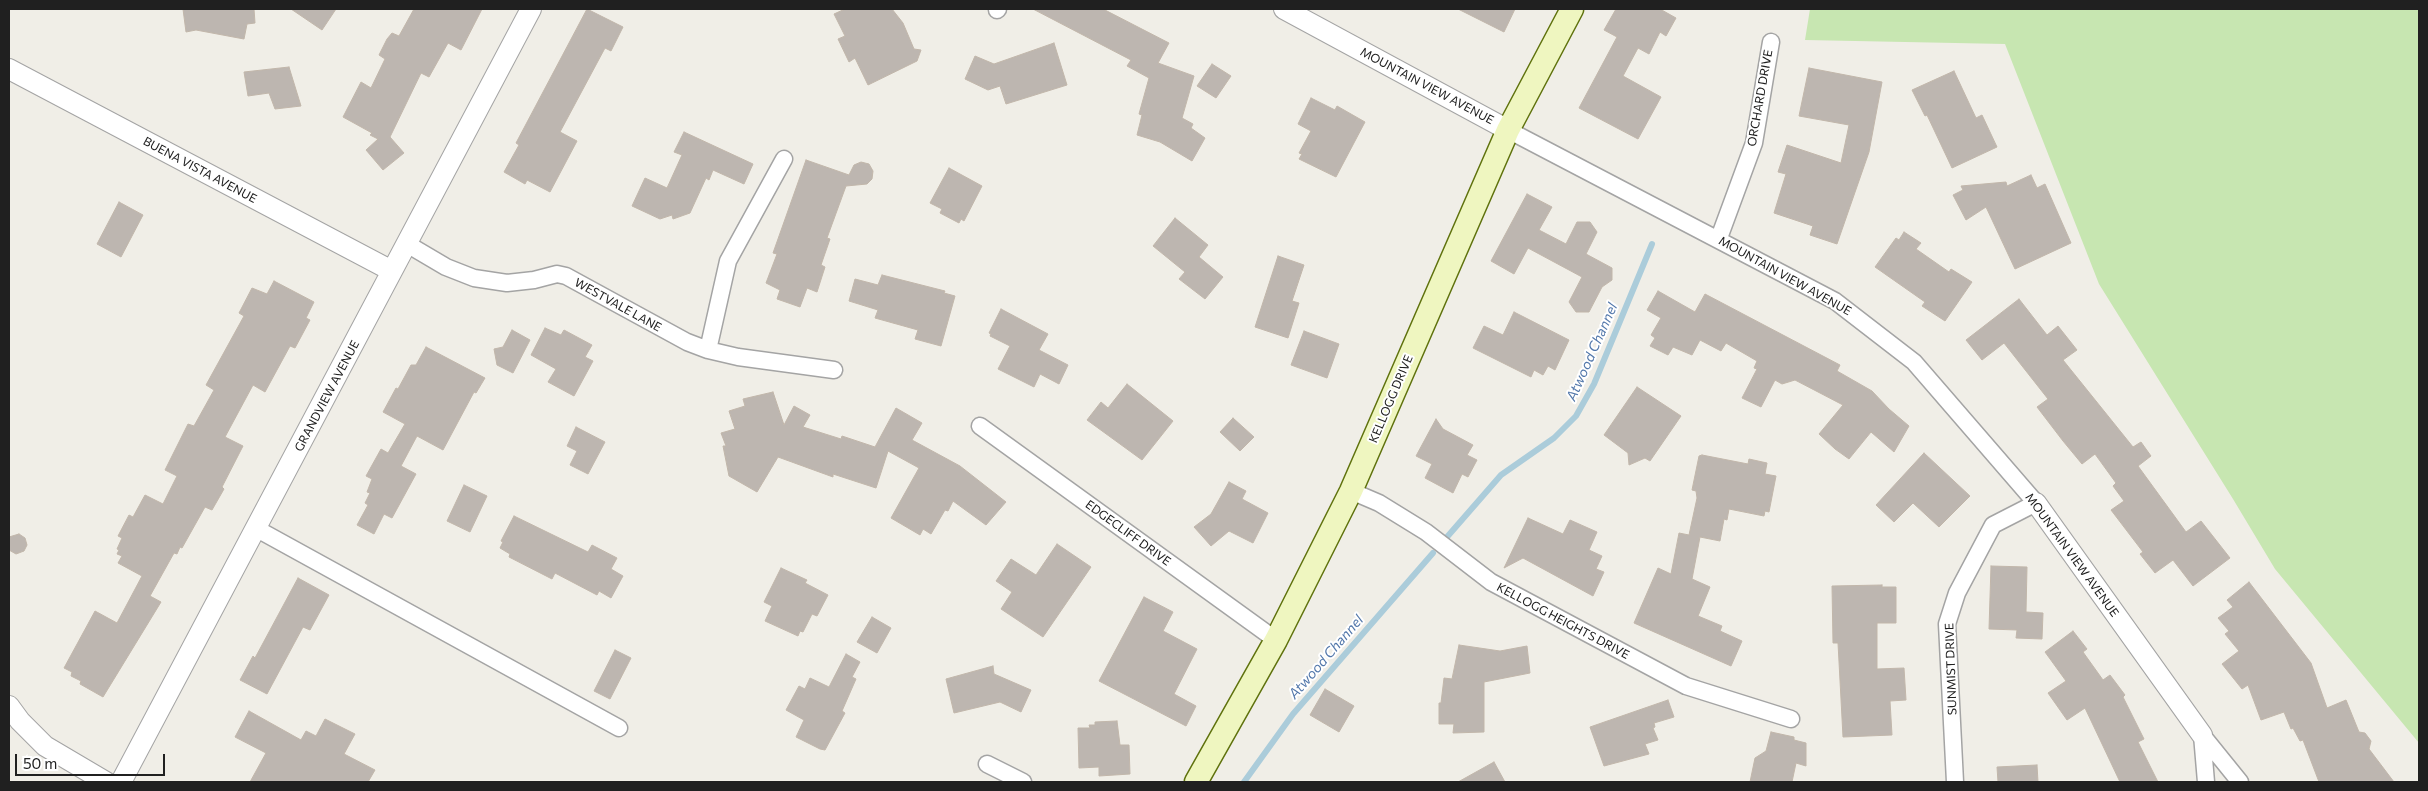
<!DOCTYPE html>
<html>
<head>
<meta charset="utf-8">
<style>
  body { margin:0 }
  #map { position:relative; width:2428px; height:791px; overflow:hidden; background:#f0eee7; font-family:Commissioner,sans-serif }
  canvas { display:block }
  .frame { position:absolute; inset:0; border:10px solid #202020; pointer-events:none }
  .scale { position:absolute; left:15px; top:754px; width:150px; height:22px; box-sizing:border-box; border:2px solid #202020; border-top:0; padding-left:6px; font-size:15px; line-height:18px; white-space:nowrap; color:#202020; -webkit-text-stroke:4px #fff; paint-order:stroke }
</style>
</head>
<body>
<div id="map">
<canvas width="2428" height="791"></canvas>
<div class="frame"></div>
<div class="scale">50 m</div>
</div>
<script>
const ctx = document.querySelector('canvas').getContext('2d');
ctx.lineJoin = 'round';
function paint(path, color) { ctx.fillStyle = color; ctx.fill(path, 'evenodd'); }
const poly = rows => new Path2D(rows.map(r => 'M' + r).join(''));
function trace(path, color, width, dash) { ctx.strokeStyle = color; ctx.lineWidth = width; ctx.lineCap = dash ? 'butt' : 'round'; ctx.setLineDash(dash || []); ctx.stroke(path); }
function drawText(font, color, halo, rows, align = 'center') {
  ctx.font = font + ' Commissioner,sans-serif'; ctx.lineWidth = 4; ctx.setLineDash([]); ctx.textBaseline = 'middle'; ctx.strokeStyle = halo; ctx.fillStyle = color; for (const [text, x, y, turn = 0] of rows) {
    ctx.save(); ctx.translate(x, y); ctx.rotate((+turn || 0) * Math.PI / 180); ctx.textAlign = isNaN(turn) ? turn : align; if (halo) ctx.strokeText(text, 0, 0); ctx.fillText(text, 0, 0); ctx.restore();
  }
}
const grass = poly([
  [1810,9,2419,9,2419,743,2275,569,2233,499,2099,284,2005,44,1805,40]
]);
const stream = poly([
  [1447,537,1501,475,1554,438,1576,416,1594,384,1652,244],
  [1244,782,1293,714,1433,553]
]);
const building = poly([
  [183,9,254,9,255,23,247,24,244,39,196,30,186,32,183,9],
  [291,9,336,9,322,30,291,9],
  [414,9,482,9,461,50,448,43,429,77,421,73,390,137,404,153,383,170,366,150,378,139,370,135,372,133,343,117,361,82,371,88,385,59,379,55,387,39,392,33,399,36,414,9],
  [587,9,623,27,611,51,605,48,560,132,577,141,550,192,527,180,525,184,504,172,519,145,516,143,587,9],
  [845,9,892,9,903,23,914,49,921,50,917,61,868,85,855,58,849,62,838,39,845,36,834,14,845,9],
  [1033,9,1103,9,1169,43,1158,63,1194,76,1182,118,1193,124,1191,128,1205,138,1192,161,1160,142,1137,135,1142,115,1139,114,1149,78,1127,66,1131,60,1033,9],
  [1458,9,1515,9,1504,32,1458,9],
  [1616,9,1660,9,1676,18,1666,36,1660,32,1649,54,1638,48,1623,76,1661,97,1638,139,1579,108,1617,37,1604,30,1616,9],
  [1054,43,1067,85,1006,104,1000,86,988,90,965,79,975,56,994,64,1054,43],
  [1212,64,1231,76,1216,98,1197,86,1212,64],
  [289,67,301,106,275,109,269,93,248,96,244,72,289,67],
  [1809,68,1882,82,1869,152,1837,244,1810,235,1813,226,1774,213,1786,174,1778,172,1787,145,1841,163,1849,125,1799,116,1809,68],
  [1954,71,1976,118,1982,115,1997,147,1952,168,1927,115,1925,116,1912,90,1954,71],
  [1311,98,1335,110,1337,106,1365,122,1336,177,1299,159,1302,154,1299,153,1311,131,1298,124,1311,98],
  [684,132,753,164,744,184,713,170,709,180,706,178,690,213,673,219,672,215,660,219,632,206,645,178,667,188,682,155,674,152,684,132],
  [806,160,849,175,854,165,861,162,869,164,873,171,872,179,867,184,846,186,827,238,830,239,821,265,825,267,817,292,807,288,800,307,777,299,780,290,766,283,777,254,773,253,806,160],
  [949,168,982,186,964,221,961,219,959,223,940,213,942,209,930,203,949,168],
  [2031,175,2037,188,2045,184,2071,243,2015,269,1986,207,1966,220,1953,195,1963,190,1961,186,2006,182,2007,186,2031,175],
  [1527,194,1552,207,1539,230,1566,244,1577,222,1590,222,1597,232,1586,254,1612,268,1612,280,1602,287,1589,312,1576,312,1569,302,1582,277,1528,248,1514,274,1491,261,1527,194],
  [119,202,143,215,121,257,97,244,119,202],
  [1175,218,1208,245,1199,257,1223,277,1205,299,1179,279,1185,272,1153,246,1175,218],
  [1904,232,1921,243,1916,249,1949,272,1951,269,1972,282,1945,321,1922,306,1925,302,1875,267,1896,238,1899,240,1904,232],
  [1278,256,1304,265,1292,301,1299,303,1288,338,1255,327,1278,256],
  [882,275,945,291,944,293,955,296,941,346,915,339,918,330,875,318,878,310,849,301,855,279,878,285,882,275],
  [274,281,314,302,306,318,310,320,295,348,290,346,265,392,253,385,225,437,243,446,222,487,224,489,212,510,205,507,182,548,180,547,177,554,174,553,150,596,161,602,103,697,80,684,81,681,71,676,72,672,64,668,95,611,117,623,142,576,118,563,122,556,117,554,119,550,117,549,122,538,118,536,129,515,133,517,145,495,163,504,177,476,165,470,188,424,194,426,214,390,206,385,244,316,239,313,252,288,267,294,274,281],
  [1658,291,1695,312,1705,294,1840,365,1837,371,1872,391,1889,409,1909,426,1894,452,1871,432,1849,459,1835,449,1819,434,1843,405,1795,380,1782,384,1775,380,1761,407,1742,398,1757,369,1754,368,1757,361,1726,343,1721,351,1700,340,1692,355,1673,347,1668,355,1650,346,1655,338,1651,335,1661,318,1647,310,1658,291],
  [2019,299,2047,335,2058,326,2077,350,2063,360,2133,447,2141,442,2151,456,2138,466,2186,532,2201,521,2230,558,2193,586,2173,560,2155,573,2140,554,2143,552,2111,510,2124,501,2113,486,2116,483,2095,454,2082,464,2063,441,2037,407,2048,399,2004,343,1982,360,1966,340,2019,299],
  [1001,309,1048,334,1039,350,1068,365,1059,384,1040,374,1034,387,998,369,1010,346,990,336,991,334,989,333,1001,309],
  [1514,312,1569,340,1555,370,1548,366,1543,375,1534,370,1531,377,1473,348,1484,326,1503,335,1514,312],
  [545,328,561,335,564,330,592,345,585,357,593,361,574,396,548,382,556,369,531,355,545,328],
  [512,330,530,340,513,373,497,365,494,349,503,347,512,330],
  [1304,331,1339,344,1327,378,1291,365,1304,331],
  [426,347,485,378,476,393,474,392,443,450,417,436,401,466,416,474,392,518,384,514,374,534,357,525,368,505,365,503,370,493,367,492,372,479,366,476,381,449,388,453,405,424,383,412,396,388,398,389,411,365,416,365,426,347],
  [1127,384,1173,421,1142,460,1087,420,1101,402,1108,408,1127,384],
  [1637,387,1681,416,1650,461,1645,458,1629,465,1628,453,1604,435,1637,387],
  [773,392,784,425,794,406,810,415,803,427,841,439,842,436,875,447,896,408,922,423,912,440,960,466,1006,502,986,525,953,501,948,511,945,510,931,534,923,529,920,535,891,518,919,468,888,451,876,488,833,474,833,477,778,457,757,492,729,476,723,446,726,446,721,433,735,429,729,411,745,406,743,399,773,392],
  [1233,418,1254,437,1240,451,1220,432,1233,418],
  [1436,419,1443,429,1473,445,1467,455,1477,460,1468,477,1462,474,1453,493,1425,478,1432,464,1416,456,1436,419],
  [576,427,605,442,588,474,570,465,577,451,567,446,576,427],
  [1924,453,1970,496,1939,527,1913,503,1894,522,1876,505,1924,453],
  [1702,455,1748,464,1749,459,1767,463,1765,474,1776,476,1769,512,1765,511,1764,516,1729,509,1727,520,1724,519,1720,541,1700,537,1692,579,1710,587,1698,616,1722,626,1720,631,1742,641,1731,666,1634,623,1658,568,1671,574,1679,533,1689,535,1697,498,1696,491,1692,490,1699,456,1702,455],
  [1229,482,1246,491,1242,499,1268,513,1253,543,1229,531,1211,546,1194,527,1211,514,1229,482],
  [464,485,487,496,470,532,447,521,464,485],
  [514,516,588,552,592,545,617,558,611,569,623,576,611,598,599,591,597,595,555,573,552,579,509,557,510,554,500,548,503,542,501,541,514,516],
  [1528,518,1563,534,1570,520,1597,532,1589,550,1602,556,1596,569,1604,572,1593,596,1523,558,1504,568,1528,518],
  [19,534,25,538,27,545,24,551,16,554,9,550,9,537,19,534],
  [1057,544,1091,567,1043,637,1001,609,1012,592,996,581,1011,559,1036,575,1057,544],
  [1991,566,2027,567,2026,612,2043,613,2042,639,2016,638,2017,630,1989,629,1991,566],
  [781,568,807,580,805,583,828,595,817,616,812,614,803,632,800,631,798,636,765,621,772,606,764,602,781,568],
  [298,578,329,595,310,630,303,627,267,694,240,680,253,656,255,658,298,578],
  [2249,582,2311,663,2327,708,2346,700,2359,732,2365,733,2371,741,2369,749,2394,782,2319,782,2303,740,2300,741,2293,728,2291,729,2284,712,2261,720,2248,685,2242,689,2222,664,2239,651,2225,634,2229,631,2218,618,2233,607,2227,600,2249,582],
  [1882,585,1882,587,1896,587,1896,623,1877,623,1877,669,1904,668,1906,700,1890,701,1892,735,1843,737,1838,643,1833,643,1832,586,1882,585],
  [1144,597,1173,612,1163,631,1197,649,1174,694,1196,706,1186,726,1099,681,1144,597],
  [872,617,891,628,877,653,857,642,872,617],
  [2073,631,2087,649,2083,652,2103,680,2110,675,2125,695,2123,697,2144,739,2138,742,2158,782,2120,782,2085,708,2067,720,2048,693,2066,681,2045,652,2073,631],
  [1459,645,1500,651,1527,646,1530,673,1484,682,1484,732,1453,733,1454,724,1439,724,1439,703,1441,703,1444,678,1452,679,1459,645],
  [615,650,631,658,610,699,594,691,615,650],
  [846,654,860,662,852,677,856,679,842,711,845,713,825,750,820,749,796,737,804,720,786,710,799,686,805,689,810,678,829,687,846,654],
  [993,666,994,674,1031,690,1021,712,1000,702,954,713,946,679,993,666],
  [1325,689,1354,706,1339,732,1310,715,1325,689],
  [1668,700,1674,717,1654,723,1655,727,1653,728,1658,740,1645,744,1649,754,1604,766,1590,727,1668,700],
  [249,711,301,740,306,731,316,736,325,719,355,734,344,754,375,770,368,782,250,782,266,753,235,737,249,711],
  [1117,721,1120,745,1129,745,1130,774,1099,776,1099,767,1079,768,1078,728,1090,728,1089,725,1095,725,1095,722,1117,721],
  [1771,732,1794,737,1794,740,1806,743,1806,766,1796,763,1792,782,1750,782,1755,758,1766,751,1771,732],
  [1494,762,1505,782,1458,782,1494,762],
  [2037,765,2038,782,1998,782,1997,767,2037,765]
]);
const minor = poly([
  [997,10,998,9],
  [1508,130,1835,301,1914,362,2036,503,1993,525,1957,593,1947,624,1955,782],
  [1719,238,1754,143,1771,42],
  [407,244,446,267,474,278,507,283,534,280,557,274,566,276,687,342,708,350,738,357,834,370],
  [708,350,728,261,784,159],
  [980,426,1276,640],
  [1351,491,1379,503,1426,532,1491,582,1686,686,1791,719],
  [257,529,619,728],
  [2202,735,2240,782],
  [2202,735,2206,782],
  [987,764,1023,782]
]);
const tertiary = poly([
  [1284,9,1508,130],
  [9,69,392,271],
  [2036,503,2202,735],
  [9,706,20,721,45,746,106,782],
  [121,782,531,9]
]);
const secondary = poly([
  [1196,782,1276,640,1351,491,1508,130,1572,9]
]);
const streetNames = [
  ["MOUNTAIN VIEW AVENUE",1427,86,28],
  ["ORCHARD DRIVE",1760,98,-80],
  ["BUENA VISTA AVENUE",200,170,28],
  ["MOUNTAIN VIEW AVENUE",1785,276,29],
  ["WESTVALE LANE",618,305,29],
  ["GRANDVIEW AVENUE",327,396,-62],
  ["KELLOGG DRIVE",1391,399,-67],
  ["EDGECLIFF DRIVE",1128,533,36],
  ["MOUNTAIN VIEW AVENUE",2072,555,54],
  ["KELLOGG HEIGHTS DRIVE",1563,621,28],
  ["SUNMIST DRIVE",1951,669,-92]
];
const waterNames = [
  ["Atwood Channel",1592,352,-66],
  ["Atwood Channel",1326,657,-49]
];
paint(grass, '#c7e6b1');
trace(stream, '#abccda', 6);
paint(building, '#bdb6b0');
trace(building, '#c1b6aa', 1);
trace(minor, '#a4a4a4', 19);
trace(tertiary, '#a4a4a4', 22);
trace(secondary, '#5f720d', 25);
trace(minor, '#fff', 16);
trace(tertiary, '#fff', 20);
trace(secondary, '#eff6c0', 22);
drawText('12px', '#202020', '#fff', streetNames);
drawText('italic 14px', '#5277aa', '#fff', waterNames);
</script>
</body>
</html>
